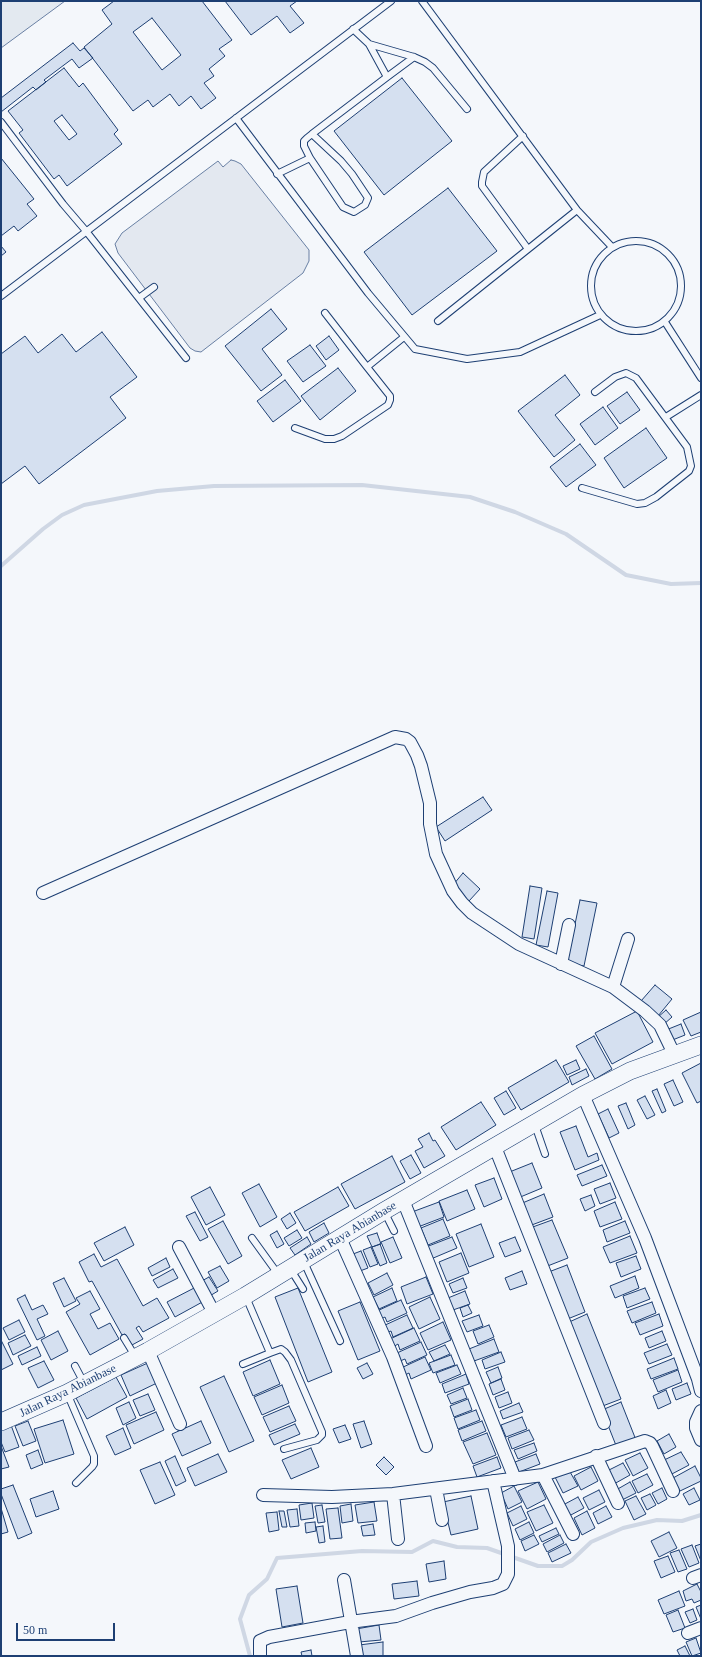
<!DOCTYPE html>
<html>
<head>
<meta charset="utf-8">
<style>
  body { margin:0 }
  #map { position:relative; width:702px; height:1657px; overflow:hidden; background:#f4f7fb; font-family:"Times New Roman",serif }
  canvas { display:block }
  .frame { position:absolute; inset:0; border:2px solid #1d3f73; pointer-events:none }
  .scale { position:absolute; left:16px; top:1623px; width:99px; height:18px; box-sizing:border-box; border:2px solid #1d3f73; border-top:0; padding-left:5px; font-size:12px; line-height:14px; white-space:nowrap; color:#1d3f73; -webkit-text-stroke:3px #f4f7fb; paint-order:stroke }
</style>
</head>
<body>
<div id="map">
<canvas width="702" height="1657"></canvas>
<div class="frame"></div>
<div class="scale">50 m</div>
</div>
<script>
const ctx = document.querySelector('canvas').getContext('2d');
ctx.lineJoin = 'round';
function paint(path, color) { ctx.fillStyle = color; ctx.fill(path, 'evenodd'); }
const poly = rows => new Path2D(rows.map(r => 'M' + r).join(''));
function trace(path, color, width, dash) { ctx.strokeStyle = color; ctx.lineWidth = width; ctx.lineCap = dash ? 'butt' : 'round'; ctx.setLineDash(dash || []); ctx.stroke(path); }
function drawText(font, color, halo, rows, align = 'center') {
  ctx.font = font + ' "Times New Roman",serif'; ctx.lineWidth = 3; ctx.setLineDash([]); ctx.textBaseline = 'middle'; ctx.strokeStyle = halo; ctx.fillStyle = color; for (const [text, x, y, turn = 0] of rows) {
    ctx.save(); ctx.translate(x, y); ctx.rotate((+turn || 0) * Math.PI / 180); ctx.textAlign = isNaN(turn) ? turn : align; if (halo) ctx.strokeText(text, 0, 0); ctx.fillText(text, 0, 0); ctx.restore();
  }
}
const green = poly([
  [1,1,65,1,1,48,1,1]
]);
const parking = poly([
  [231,160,235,161,241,164,309,250,309,261,303,273,201,352,195,351,190,348,118,253,115,244,122,233,218,161,223,167,231,160]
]);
const stream = poly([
  [1,566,43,529,62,515,84,505,157,491,214,486,362,485,470,497,515,512,566,534,626,575,671,584,701,583],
  [250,1656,240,1619,249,1595,267,1579,277,1558,362,1551,412,1552,433,1541,457,1547,487,1548,538,1566,562,1566,572,1560,591,1542,623,1528,657,1520,682,1521,701,1515]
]);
const building = poly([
  [114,1,202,1,232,40,219,49,225,56,209,69,214,76,204,83,216,98,201,109,191,96,179,106,170,94,153,107,148,100,133,111,84,47,112,24,102,10,114,1],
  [152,18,181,55,162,70,133,32,152,18],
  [225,1,297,1,290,6,304,23,290,33,277,16,251,35,225,1],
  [73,43,80,51,84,48,93,58,79,68,72,59,44,80,46,82,36,90,33,87,1,112,1,98,73,43],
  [64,68,79,87,83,83,118,130,114,134,122,144,67,186,59,175,54,179,19,133,23,130,8,111,64,68],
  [62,115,77,134,69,140,54,121,62,115],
  [402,78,452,141,384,195,334,131,402,78],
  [1,158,34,199,27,204,37,216,18,231,14,226,1,236,1,158],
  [448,188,497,251,412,315,364,252,448,188],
  [1,246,6,252,1,256,1,246],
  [271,309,287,329,262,349,282,375,261,391,225,346,271,309],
  [102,332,137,377,110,397,126,418,39,484,25,466,1,484,1,354,25,336,38,353,62,334,76,352,102,332],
  [329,336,339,350,326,360,316,346,329,336],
  [310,345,326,366,303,382,287,361,310,345],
  [338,368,356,391,320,420,301,396,338,368],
  [565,375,580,395,555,415,575,440,554,457,518,411,565,375],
  [285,380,301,401,273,422,257,401,285,380],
  [627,392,640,410,620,424,607,406,627,392],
  [603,407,618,428,595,445,580,424,603,407],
  [646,428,667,458,624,488,604,458,646,428],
  [580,444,596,465,566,487,550,467,580,444],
  [483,797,492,810,445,841,436,827,483,797],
  [463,873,480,889,469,901,453,885,463,873],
  [530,886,542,888,534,939,522,937,530,886],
  [547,891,558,893,548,947,536,945,547,891],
  [580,900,597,903,584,966,567,963,580,900],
  [655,985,672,999,658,1016,641,1001,655,985],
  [666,1010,672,1017,663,1025,657,1018,666,1010],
  [637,1011,653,1042,612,1064,595,1033,637,1011],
  [701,1012,701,1032,691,1036,683,1020,701,1012],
  [681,1024,685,1035,670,1041,666,1030,681,1024],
  [594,1036,612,1069,595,1079,576,1046,594,1036],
  [556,1060,569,1082,521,1110,508,1088,556,1060],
  [576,1060,580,1069,567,1075,563,1066,576,1060],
  [701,1063,701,1101,697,1103,682,1073,701,1063],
  [586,1069,589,1076,572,1085,569,1077,586,1069],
  [673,1080,683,1102,674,1106,664,1084,673,1080],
  [657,1089,666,1111,662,1113,652,1091,657,1089],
  [506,1091,516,1108,504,1115,494,1098,506,1091],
  [645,1096,655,1115,647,1119,637,1100,645,1096],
  [481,1102,496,1125,456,1150,441,1127,481,1102],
  [626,1103,635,1125,628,1129,618,1106,626,1103],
  [608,1109,619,1133,609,1138,598,1114,608,1109],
  [576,1126,588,1157,597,1153,599,1160,575,1170,560,1132,576,1126],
  [429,1133,433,1141,435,1140,445,1156,424,1168,415,1151,423,1147,418,1139,429,1133],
  [411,1155,421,1173,410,1179,400,1161,411,1155],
  [392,1156,405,1182,355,1209,341,1184,392,1156],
  [532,1163,542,1188,518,1198,507,1173,532,1163],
  [602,1165,607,1176,582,1186,577,1175,602,1165],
  [494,1178,502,1199,484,1207,475,1185,494,1178],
  [610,1183,616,1198,600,1204,594,1189,610,1183],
  [259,1184,277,1217,260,1227,242,1193,259,1184],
  [210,1187,225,1215,206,1225,191,1197,210,1187],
  [338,1187,349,1206,305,1231,294,1212,338,1187],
  [467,1190,475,1209,447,1221,439,1201,467,1190],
  [544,1194,553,1217,529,1226,520,1204,544,1194],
  [591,1195,595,1206,585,1211,580,1199,591,1195],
  [439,1202,444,1217,418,1227,412,1212,439,1202],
  [615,1202,622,1219,600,1227,594,1211,615,1202],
  [195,1212,208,1237,200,1241,186,1216,195,1212],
  [290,1213,296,1223,287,1229,281,1219,290,1213],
  [443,1219,450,1236,428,1245,421,1228,443,1219],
  [552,1220,568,1258,545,1267,530,1228,552,1220],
  [223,1221,242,1256,228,1264,208,1229,223,1221],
  [625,1221,630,1233,607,1242,603,1230,625,1221],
  [324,1223,329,1233,314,1242,309,1232,324,1223],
  [481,1224,494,1257,469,1267,456,1234,481,1224],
  [125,1227,134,1245,104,1261,94,1243,125,1227],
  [297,1230,302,1238,289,1246,284,1238,297,1230],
  [277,1231,284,1244,277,1248,270,1235,277,1231],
  [377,1233,381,1244,372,1247,367,1236,377,1233],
  [630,1236,637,1253,610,1263,603,1247,630,1236],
  [307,1237,311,1244,295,1255,290,1248,307,1237],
  [393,1237,402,1258,390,1263,381,1242,393,1237],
  [452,1237,457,1248,431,1259,426,1247,452,1237],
  [515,1237,521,1251,505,1257,499,1243,515,1237],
  [380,1244,387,1263,380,1266,372,1247,380,1244],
  [371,1247,378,1264,370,1267,363,1250,371,1247],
  [361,1251,368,1268,360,1271,353,1254,361,1251],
  [461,1253,469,1273,447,1282,439,1262,461,1253],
  [94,1254,101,1267,117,1259,143,1306,157,1298,169,1318,143,1332,139,1326,136,1328,143,1339,132,1345,125,1334,122,1335,92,1281,89,1282,79,1262,94,1254],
  [636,1256,641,1269,621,1277,616,1263,636,1256],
  [166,1258,170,1267,152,1276,148,1268,166,1258],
  [567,1265,585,1312,565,1320,546,1273,567,1265],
  [220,1266,229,1281,217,1288,208,1272,220,1266],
  [173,1269,178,1278,158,1288,153,1280,173,1269],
  [522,1271,527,1284,510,1290,505,1278,522,1271],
  [387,1273,393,1285,374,1295,368,1283,387,1273],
  [635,1276,639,1288,615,1298,610,1286,635,1276],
  [209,1277,218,1291,208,1297,200,1282,209,1277],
  [426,1277,433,1294,407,1304,401,1287,426,1277],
  [64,1278,76,1301,64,1307,53,1283,64,1278],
  [463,1278,467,1288,453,1293,449,1284,463,1278],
  [198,1286,206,1300,175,1317,167,1302,198,1286],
  [298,1288,332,1372,308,1382,275,1297,298,1288],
  [392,1288,397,1301,379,1309,373,1297,392,1288],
  [645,1288,650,1299,627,1308,623,1296,645,1288],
  [90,1291,100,1309,90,1314,98,1329,110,1323,119,1339,90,1355,66,1312,80,1304,76,1298,90,1291],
  [465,1291,470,1304,453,1310,448,1298,465,1291],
  [25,1295,32,1310,43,1305,48,1314,37,1319,45,1336,37,1340,17,1299,25,1295],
  [430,1297,440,1319,419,1329,409,1307,430,1297],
  [401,1300,407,1313,387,1322,385,1317,381,1319,377,1311,401,1300],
  [360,1302,380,1351,358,1360,338,1311,360,1302],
  [652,1302,656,1313,632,1323,627,1311,652,1302],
  [468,1305,472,1313,463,1317,460,1308,468,1305],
  [587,1314,621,1399,600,1407,567,1323,587,1314],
  [659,1314,663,1326,640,1335,635,1323,659,1314],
  [407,1315,413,1328,393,1337,391,1331,386,1333,383,1326,407,1315],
  [479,1315,483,1326,467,1332,462,1321,479,1315],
  [19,1320,25,1332,9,1340,3,1328,19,1320],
  [443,1322,451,1340,428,1350,420,1333,443,1322],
  [489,1325,494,1337,478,1344,473,1331,489,1325],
  [414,1328,420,1341,400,1350,398,1344,393,1347,390,1339,414,1328],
  [58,1331,68,1351,51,1360,41,1340,58,1331],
  [662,1331,666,1341,649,1348,645,1338,662,1331],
  [25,1335,31,1346,13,1355,8,1343,25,1335],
  [494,1339,499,1352,474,1361,469,1349,494,1339],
  [1,1340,13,1364,1,1370,1,1340],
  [421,1342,427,1355,407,1364,405,1359,400,1361,397,1353,421,1342],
  [667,1344,672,1355,649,1364,644,1353,667,1344],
  [445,1345,450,1354,434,1361,429,1352,445,1345],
  [37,1347,41,1356,22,1365,18,1356,37,1347],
  [501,1352,505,1362,485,1369,482,1360,501,1352],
  [451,1355,455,1365,433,1373,429,1363,451,1355],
  [425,1357,431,1370,411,1379,409,1373,405,1375,401,1368,425,1357],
  [674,1358,678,1369,651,1379,647,1369,674,1358],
  [270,1360,280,1384,253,1396,243,1372,270,1360],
  [44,1361,54,1380,38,1388,28,1368,44,1361],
  [150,1362,159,1382,130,1396,121,1375,150,1362],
  [367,1363,373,1374,363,1379,357,1368,367,1363],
  [457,1365,461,1374,440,1383,436,1373,457,1365],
  [498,1367,502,1378,491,1383,486,1372,498,1367],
  [678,1370,682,1382,658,1392,653,1380,678,1370],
  [466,1374,469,1384,445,1393,442,1384,466,1374],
  [224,1376,254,1441,229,1452,200,1387,224,1376],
  [116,1377,127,1397,87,1419,76,1398,116,1377],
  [501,1379,505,1390,493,1395,489,1384,501,1379],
  [687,1383,691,1394,676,1400,672,1389,687,1383],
  [282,1385,289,1403,262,1415,254,1397,282,1385],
  [463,1388,467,1398,451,1404,447,1395,463,1388],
  [666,1390,671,1403,658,1409,653,1396,666,1390],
  [508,1392,512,1403,499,1408,495,1397,508,1392],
  [148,1394,155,1410,140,1416,133,1400,148,1394],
  [468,1399,472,1410,454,1417,450,1406,468,1399],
  [129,1402,136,1418,123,1425,116,1408,129,1402],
  [621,1402,636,1440,617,1448,602,1410,621,1402],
  [519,1403,523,1412,503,1419,500,1411,519,1403],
  [289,1406,296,1421,270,1432,263,1417,289,1406],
  [476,1410,480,1420,458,1429,454,1418,476,1410],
  [156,1412,164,1430,134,1444,126,1425,156,1412],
  [522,1417,527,1429,506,1437,501,1425,522,1417],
  [63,1420,74,1454,45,1463,34,1429,63,1420],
  [28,1421,36,1441,23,1446,15,1426,28,1421],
  [201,1421,211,1443,182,1456,172,1434,201,1421],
  [364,1421,372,1444,361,1448,353,1424,364,1421],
  [482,1421,486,1431,462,1441,458,1430,482,1421],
  [295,1424,300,1434,274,1445,269,1435,295,1424],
  [11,1425,19,1447,5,1452,1,1442,1,1428,11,1425],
  [345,1425,351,1439,339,1443,333,1429,345,1425],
  [123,1428,131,1448,115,1455,106,1436,123,1428],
  [529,1430,534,1440,512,1449,508,1438,529,1430],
  [487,1433,496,1455,473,1464,463,1442,487,1433],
  [669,1434,676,1447,664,1454,657,1441,669,1434],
  [534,1443,537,1451,518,1459,514,1450,534,1443],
  [1,1446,9,1467,1,1469,1,1446],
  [311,1448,319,1467,291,1479,282,1460,311,1448],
  [38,1450,43,1464,31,1469,26,1455,38,1450],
  [681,1452,689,1465,670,1475,662,1461,681,1452],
  [640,1453,648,1468,633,1476,625,1460,640,1453],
  [218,1454,227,1472,195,1486,187,1468,218,1454],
  [536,1454,540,1464,519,1472,515,1462,536,1454],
  [175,1456,186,1481,176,1486,165,1461,175,1456],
  [384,1457,394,1467,386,1475,376,1465,384,1457],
  [497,1457,501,1468,477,1477,473,1466,497,1457],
  [160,1462,175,1495,155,1504,140,1470,160,1462],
  [623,1463,630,1475,614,1484,607,1471,623,1463],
  [695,1466,701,1478,701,1481,680,1491,673,1478,695,1466],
  [591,1467,598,1481,581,1490,574,1476,591,1467],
  [569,1470,578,1486,563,1493,555,1477,569,1470],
  [647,1474,653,1485,638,1493,632,1481,647,1474],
  [538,1482,546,1499,527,1509,518,1491,538,1482],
  [630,1482,636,1493,622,1500,616,1490,630,1482],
  [13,1485,32,1533,18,1539,1,1494,1,1489,13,1485],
  [514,1486,522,1502,508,1509,501,1493,514,1486],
  [662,1488,667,1499,658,1504,652,1493,662,1488],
  [694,1488,700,1500,689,1505,683,1494,694,1488],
  [599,1490,605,1502,589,1510,583,1498,599,1490],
  [53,1491,59,1509,36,1517,30,1499,53,1491],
  [650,1494,656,1505,647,1510,641,1498,650,1494],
  [471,1496,478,1529,451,1535,443,1502,471,1496],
  [636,1496,646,1514,634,1520,625,1501,636,1496],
  [578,1497,584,1508,569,1516,563,1505,578,1497],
  [374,1502,377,1521,358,1523,355,1505,374,1502],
  [312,1503,314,1518,301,1520,299,1505,312,1503],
  [351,1504,353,1521,342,1523,340,1506,351,1504],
  [322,1505,325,1522,318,1523,315,1506,322,1505],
  [544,1505,553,1523,536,1531,527,1512,544,1505],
  [521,1506,527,1519,513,1526,507,1513,521,1506],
  [606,1506,612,1517,598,1524,593,1513,606,1506],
  [1,1508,8,1532,1,1534,1,1508],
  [338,1508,342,1538,330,1539,326,1509,338,1508],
  [297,1509,299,1526,290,1527,287,1510,297,1509],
  [279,1511,284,1511,287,1527,282,1527,279,1511],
  [587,1511,595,1528,582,1535,574,1518,587,1511],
  [277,1512,279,1530,269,1532,266,1513,277,1512],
  [315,1522,316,1531,306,1533,305,1523,315,1522],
  [529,1522,534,1533,520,1540,515,1529,529,1522],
  [373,1524,375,1535,363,1536,361,1526,373,1524],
  [323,1526,325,1542,319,1543,316,1527,323,1526],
  [556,1528,559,1534,542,1542,539,1536,556,1528],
  [669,1532,677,1548,659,1557,651,1541,669,1532],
  [534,1535,539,1544,525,1551,521,1541,534,1535],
  [560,1535,564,1543,547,1552,543,1544,560,1535],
  [566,1544,571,1553,552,1562,548,1553,566,1544],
  [701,1544,701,1561,695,1546,701,1544],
  [692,1545,699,1563,689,1567,681,1549,692,1545],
  [679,1550,687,1569,678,1572,670,1553,679,1550],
  [668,1556,675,1572,661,1578,654,1561,668,1556],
  [444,1561,446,1579,429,1582,426,1564,444,1561],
  [417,1581,419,1596,394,1599,392,1584,417,1581],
  [697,1584,701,1592,701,1600,694,1603,692,1599,686,1601,683,1591,697,1584],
  [297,1586,303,1623,282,1627,276,1589,297,1586],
  [679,1591,685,1606,664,1614,658,1600,679,1591],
  [701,1605,701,1619,696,1607,701,1605],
  [693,1609,697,1620,690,1623,685,1612,693,1609],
  [678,1610,685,1628,673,1632,666,1615,678,1610],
  [379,1625,381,1640,359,1642,356,1629,379,1625],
  [696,1638,701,1653,692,1656,686,1642,696,1638],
  [383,1642,383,1656,361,1656,359,1645,383,1642],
  [685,1646,690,1656,680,1656,677,1650,685,1646],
  [311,1650,312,1656,302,1656,301,1652,311,1650]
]);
const service = poly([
  [422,1,577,210,612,247],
  [353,29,369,44,387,77],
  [369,44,414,57,425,62,433,68,467,109],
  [236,118,368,293,415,349,467,359,520,352,600,315],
  [1,122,63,204,86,231,186,358],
  [312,134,341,161,352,174,368,198,365,205,354,212,343,207,310,158,304,146,304,141,307,138,312,134,387,77,414,57],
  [523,136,484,172,482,182,482,186,528,249],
  [277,174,310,158],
  '591 286a45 45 0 1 1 90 0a45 45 0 1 1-90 0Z',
  [1,296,391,1],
  [139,298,154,287],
  [325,313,367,367],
  [438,321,577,210],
  [665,322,701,378],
  [666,417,701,395],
  [295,428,325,439,334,439,342,436,388,405,390,400,390,396,367,367,404,337],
  [582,488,637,504,645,503,656,497,689,471,691,466,687,447,636,378,626,373,615,377,595,392],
  [535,1125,545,1154],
  [384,1211,394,1231],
  [252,1238,278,1274],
  [304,1262,340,1341],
  [291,1270,303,1289],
  [246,1297,270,1353,281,1349,285,1352,291,1360,322,1432,322,1435,317,1440,284,1449],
  [124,1338,135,1356],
  [243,1364,270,1353],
  [75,1366,84,1383],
  [67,1393,94,1456,94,1464,92,1467,76,1483]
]);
const minor = poly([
  [43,893,395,737,406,739,410,742,417,755,421,766,430,803,430,824,436,854,453,891,462,903,472,913,519,944,613,987,645,1011,660,1025,674,1054],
  [561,964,569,925],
  [613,987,628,939],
  [583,1095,645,1238,698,1379,701,1391],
  [495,1147,604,1423],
  [403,1200,515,1479],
  [340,1238,393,1357,426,1446],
  [179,1247,214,1313],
  [148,1351,180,1424],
  [701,1411,696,1422,696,1428,701,1440],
  [596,1456,618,1503],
  [543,1475,573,1534],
  [436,1489,442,1520],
  [393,1494,398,1539],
  [263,1495,332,1497,393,1494,543,1475,645,1441,650,1443,652,1446,673,1491],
  [693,1578,701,1575],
  [344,1580,357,1656],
  [688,1633,701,1628],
  [260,1656,260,1641,269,1637,350,1622,396,1616,432,1603,470,1592,493,1588,503,1584,508,1574,508,1546,493,1481]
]);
const secondary = poly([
  [1,1422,67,1393,148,1351,245,1296,384,1211,583,1095,630,1071,701,1045]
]);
const streetNames = [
  ["Jalan Raya Abianbase",350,1232,-31],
  ["Jalan Raya Abianbase",68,1391,-26]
];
paint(green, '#e3e9f0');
trace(green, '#687fa3', 1);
paint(parking, '#e3e8f0');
trace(parking, '#687fa3', 1);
trace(stream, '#cfd7e4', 4);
paint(building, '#d5e0f0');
trace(building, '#1d3f73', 1);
trace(service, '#1d3f73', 8);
trace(minor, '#1d3f73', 14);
trace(secondary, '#1d3f73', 18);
trace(service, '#f4f7fb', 6);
trace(minor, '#f4f7fb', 12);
trace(secondary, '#f4f7fb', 17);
drawText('12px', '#1d3f73', '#f4f7fb', streetNames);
</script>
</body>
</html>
